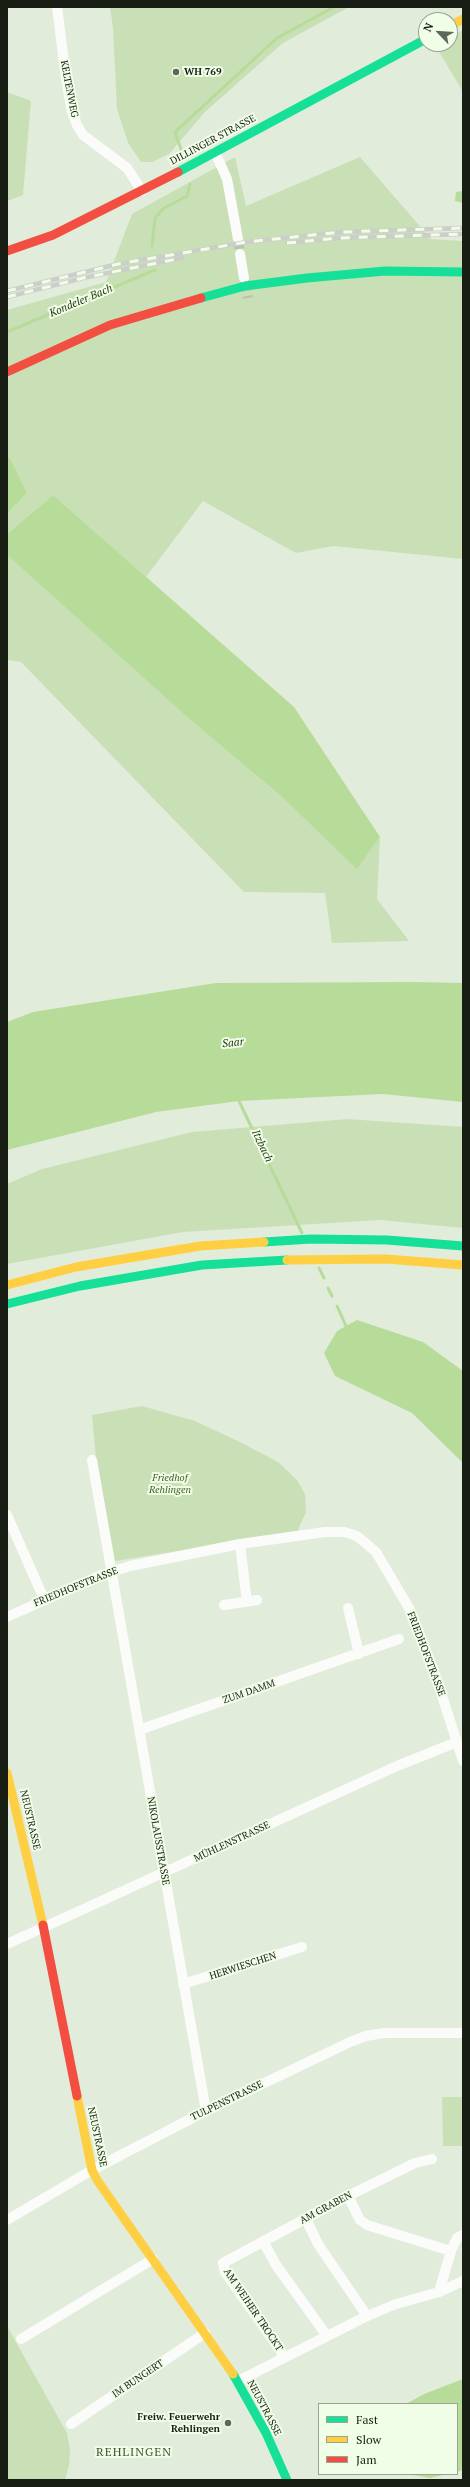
<!DOCTYPE html>
<html>
<head>
<meta charset="utf-8">
<style>
  body { margin:0 }
  #map { position:relative; width:470px; height:2487px; overflow:hidden; background:#e2ecdb; font-family:"PT Serif",serif }
  canvas { display:block }
  .frame { position:absolute; inset:0; border:8px solid #181e14; pointer-events:none }
  .legend { position:absolute; left:318px; top:2403px; width:140px; height:72px; box-sizing:border-box; background:#f1fee7; border:1px solid #9aa493; margin:0; padding:5px 7px; list-style:none; font-size:12px; color:#181e14 }
  .legend li { display:flex; align-items:center; gap:8px; height:20px }
  .legend b { width:20px; border:1px solid #9aa493 }
  .north { position:absolute; left:418px; top:12px; width:40px; height:40px; box-sizing:border-box; background:#f1fee7; border:1px solid #9aa493; border-radius:50%; rotate:295deg; font-size:11px; font-weight:700; line-height:16px; text-align:center; color:#181e14 }
  .north::after { content:''; display:block; margin:auto; width:14px; height:18px; background:#5f665a; clip-path:polygon(50% 0,100% 100%,50% 72%,0 100%) }
</style>
</head>
<body>
<div id="map">
<canvas width="470" height="2487"></canvas>
<div class="frame"></div>
<ul class="legend">
<li><b style="height:5px;background:#16e098"></b>Fast</li>
<li><b style="height:5px;background:#ffcf43"></b>Slow</li>
<li><b style="height:5px;background:#f24e42"></b>Jam</li>
</ul>
<div class="north">N</div>
</div>
<script>
const ctx = document.querySelector('canvas').getContext('2d');
ctx.lineJoin = 'round';
function paint(path, color) { ctx.fillStyle = color; ctx.fill(path, 'evenodd'); }
const poly = rows => new Path2D(rows.map(r => 'M' + r).join(''));
function trace(path, color, width, dash) { ctx.strokeStyle = color; ctx.lineWidth = width; ctx.lineCap = dash ? 'butt' : 'round'; ctx.setLineDash(dash || []); ctx.stroke(path); }
function drawText(font, color, halo, rows, align = 'center') {
  ctx.font = font + ' "PT Serif",serif'; ctx.lineWidth = 4; ctx.setLineDash([]); ctx.textBaseline = 'middle'; ctx.strokeStyle = halo; ctx.fillStyle = color; for (const [text, x, y, turn = 0] of rows) {
    ctx.save(); ctx.translate(x, y); ctx.rotate((+turn || 0) * Math.PI / 180); ctx.textAlign = isNaN(turn) ? turn : align; if (halo) ctx.strokeText(text, 0, 0); ctx.fillText(text, 0, 0); ctx.restore();
  }
}
const green = poly([
  [110,7,349,7,283,43,205,112,169,154,152,162,141,162,128,143,117,109,113,28],
  [463,30,463,92,435,45,450,44,450,37],
  [7,92,31,101,23,195,7,201],
  [235,157,246,206,360,157,431,239,463,241,463,559,333,546,296,553,203,501,146,577,53,495,7,534,7,514,27,493,10,458,7,457,7,310,106,282,132,214],
  [7,555,187,717,283,798,357,868,380,837,377,899,409,941,332,943,325,893,244,892,21,662,7,660],
  [348,1119,463,1127,463,1228,380,1220,183,1232,7,1264,7,1184,42,1169,192,1132],
  [142,1406,195,1421,240,1442,278,1462,297,1480,305,1494,306,1512,297,1532,115,1561,96,1459,92,1415],
  [442,2097,463,2097,463,2146,443,2146],
  [7,2326,67,2433,70,2449,69,2466,65,2480,7,2480]
]);
const water = poly([
  [463,191,463,203,455,201,456,192],
  [7,457,10,458,27,493,7,514],
  [53,495,294,707,380,837,357,869,283,798,187,717,7,555,7,534],
  [413,982,463,983,463,1102,383,1094,239,1101,156,1112,7,1150,7,1022,33,1012,216,983],
  [357,1320,423,1342,463,1371,463,1463,412,1413,335,1376,324,1353,337,1331],
  [463,2379,463,2470,457,2472,457,2404,406,2404,424,2394],
  [407,2474,447,2474,430,2478]
]);
const stream = poly([
  [182,152,175,132,277,38,334,7],
  [152,246,155,218,164,208,187,196,190,184],
  [7,332,155,270],
  [238,1099,302,1233],
  [319,1268,324,1278],
  [328,1288,332,1296],
  [337,1306,346,1326]
]);
const streetTunnel = poly([
  [238,239,240,254],
  [245,281,248,298]
]);
const street = poly([
  [57,7,66,79,72,112,77,125,83,135,127,168,142,191],
  [215,152,227,179,238,239],
  [240,254,244,278],
  [92,1460,206,2111],
  [7,1515,44,1599],
  [240,1544,247,1602],
  [224,1605,257,1600],
  [348,1608,359,1654],
  [7,1617,99,1576,130,1566,240,1544,325,1532,344,1532,357,1536,376,1552,409,1608,433,1668,463,1761],
  [139,1730,399,1639],
  [7,1944,397,1766,457,1742],
  [183,1984,302,1947],
  [348,2196,360,2220,367,2225,451,2251],
  [306,2219,318,2244,367,2316],
  [7,2220,92,2170,206,2111,350,2042,366,2036,384,2033,463,2033],
  [263,2241,276,2265,327,2336],
  [439,2292,451,2251,457,2238,463,2235],
  [21,2339,153,2259],
  [285,2357,225,2272,223,2263,348,2196,415,2163,432,2159],
  [238,2381,367,2316,396,2304,439,2292,463,2281],
  [71,2424,205,2333]
]);
const fast = poly([
  [178,172,426,39],
  [201,298,245,286,307,278,385,271,463,272],
  [264,1242,311,1239,387,1240,463,1246],
  [7,1304,80,1286,202,1265,287,1260],
  [233,2374,266,2433,287,2480]
]);
const slow = poly([
  [450,26,463,19],
  [287,1260,386,1259,463,1265],
  [7,1285,76,1267,200,1246,264,1242],
  [7,1773,43,1925],
  [77,2096,92,2170,97,2180,233,2374]
]);
const jam = poly([
  [7,251,53,235,178,172],
  [7,372,110,325,201,298],
  [43,1925,77,2096]
]);
const rail = poly([
  [287,243,339,238,463,234],
  [7,291,118,264,247,242,341,232,463,228],
  [7,297,83,278,182,258]
]);
const markers = [
  [176,72,4,"#5f665a"],
  [228,2423,4,"#5f665a"]
];
const poiNames = [
  ["WH 769",184,72],
  ["Freiw. Feuerwehr",220,2417,"right"],
  ["Rehlingen",220,2429,"right"]
];
const streetNames = [
  ["KELTENWEG",69,89,79],
  ["DILLINGER STRASSE",213,140,-28],
  ["FRIEDHOFSTRASSE",76,1587,-22],
  ["FRIEDHOFSTRASSE",426,1654,69],
  ["ZUM DAMM",249,1692,-19],
  ["NEUSTRASSE",30,1820,77],
  ["NIKOLAUSSTRASSE",158,1841,80],
  ["MÜHLENSTRASSE",232,1842,-25],
  ["HERWIESCHEN",243,1966,-18],
  ["TULPENSTRASSE",227,2101,-26],
  ["NEUSTRASSE",97,2137,78],
  ["AM GRABEN",326,2208,-28],
  ["AM WEIHER TROCKT",253,2310,56],
  ["IM BUNGERT",138,2379,-34],
  ["NEUSTRASSE",264,2408,62]
];
const parkNames = [
  ["Friedhof",170,1478],
  ["Rehlingen",170,1490]
];
const waterNames = [
  ["Kondeler Bach",81,301,-23],
  ["Saar",233,1043,-6],
  ["Itzbach",262,1146,65]
];
const quarterNames = [
  ["REHLINGEN",134,2453]
];
paint(green, '#c9e0b7');
paint(water, '#b7dc99');
trace(stream, '#b7dc99', 3);
trace(streetTunnel, '#bac3b3', 10, [10, 5]);
trace(street, '#fbfcfa', 10);
trace(fast, '#16e098', 9);
trace(slow, '#ffcf43', 9);
trace(jam, '#f24e42', 9);
trace(rail, '#ccceca', 4.5);
trace(rail, '#f1fee7', 3, [9]);
for (const [x, y, r, color] of markers) { const dot = new Path2D(); dot.arc(x, y, r, 0, 2 * Math.PI); ctx.fillStyle = color; ctx.fill(dot); trace(dot, '#f1fee7', 1.5); }
drawText('bold 10px', '#181e14', '#f1fee7', poiNames, 'left');
drawText('10px', '#181e14', '#f1fee7', streetNames);
drawText('italic 10px', '#3e5c20', '#f1fee7', parkNames);
drawText('italic 11px', '#1f310d', '#f1fee7', waterNames);
ctx.letterSpacing = '1px';
drawText('12px', '#45533b', '#f1fee7', quarterNames);
ctx.letterSpacing = '0px';
</script>
</body>
</html>
